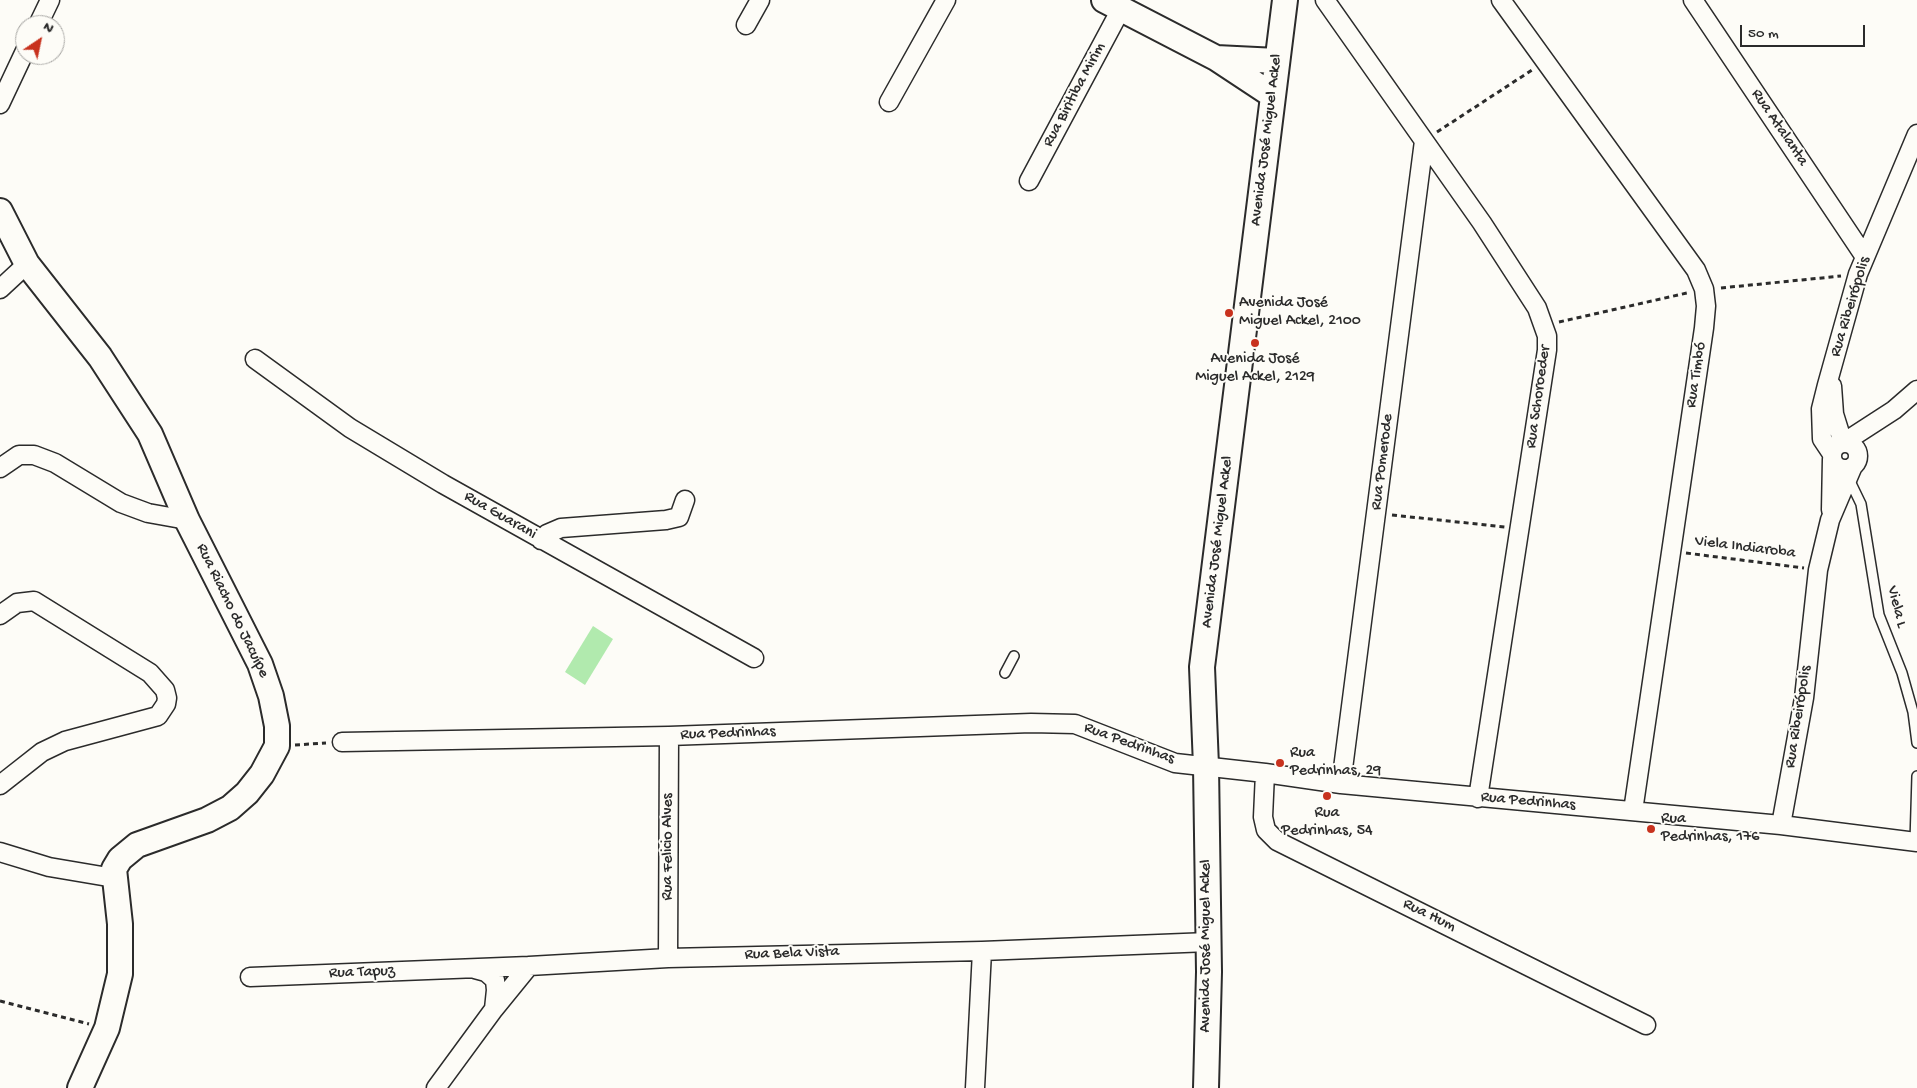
<!DOCTYPE html>
<html>
<head>
<meta charset="utf-8">
<style>
  body { margin:0 }
  #map { position:relative; width:1917px; height:1088px; overflow:hidden; background:#fdfcf7; font-family:"Gochi Hand",sans-serif }
  canvas { display:block }
  .north { position:absolute; left:15px; top:15px; width:50px; height:50px; box-sizing:border-box; background:#fdfcf7; border:1px solid #a9a8a5; border-radius:50%; rotate:34deg; font-size:14px; font-weight:700; line-height:20px; text-align:center; color:#2b2b2b }
  .north::after { content:''; display:block; margin:auto; width:18px; height:22px; background:#c8321e; clip-path:polygon(50% 0,100% 100%,50% 72%,0 100%) }
  .scale { position:absolute; left:1740px; top:25px; width:125px; height:22px; box-sizing:border-box; border:2px solid #2b2b2b; border-top:0; padding-left:6px; font-size:15px; line-height:18px; white-space:nowrap; color:#2b2b2b; -webkit-text-stroke:4px #fdfcf7; paint-order:stroke }
</style>
</head>
<body>
<div id="map">
<canvas width="1917" height="1088"></canvas>
<div class="north">N</div>
<div class="scale">50 m</div>
</div>
<script>
const ctx = document.querySelector('canvas').getContext('2d');
ctx.lineJoin = 'round';
function paint(path, color) { ctx.fillStyle = color; ctx.fill(path, 'evenodd'); }
const poly = rows => new Path2D(rows.map(r => 'M' + r).join(''));
function trace(path, color, width, dash) { ctx.strokeStyle = color; ctx.lineWidth = width; ctx.lineCap = dash ? 'butt' : 'round'; ctx.setLineDash(dash || []); ctx.stroke(path); }
function drawText(font, color, halo, rows, align = 'center') {
  ctx.font = font + ' "Gochi Hand",sans-serif'; ctx.lineWidth = 4; ctx.setLineDash([]); ctx.textBaseline = 'middle'; ctx.strokeStyle = halo; ctx.fillStyle = color; for (const [text, x, y, turn = 0] of rows) {
    ctx.save(); ctx.translate(x, y); ctx.rotate((+turn || 0) * Math.PI / 180); ctx.textAlign = isNaN(turn) ? turn : align; if (halo) ctx.strokeText(text, 0, 0); ctx.fillText(text, 0, 0); ctx.restore();
  }
}
const green = poly([
  [593,626,613,639,585,685,565,672]
]);
const path = poly([
  [1437,132,1532,70],
  [1721,288,1841,276],
  [1559,322,1687,293],
  [1392,515,1505,527],
  [1686,553,1804,568],
  [295,745,326,743],
  [0,1001,89,1024]
]);
const lane = poly([
  [1848,477,1861,504,1879,615,1902,673,1913,712,1917,743],
  [1005,673,1014,656],
  [1915,842,1917,776]
]);
const street = poly([
  [1325,0,1482,223,1537,308,1547,336,1547,350,1478,798],
  [1501,0,1696,270,1704,289,1706,306,1704,328,1633,811],
  [1693,0,1865,257],
  [38,25,50,0],
  [746,25,760,0],
  [889,102,946,0],
  [0,104,25,51],
  [1029,181,1121,9],
  [0,289,27,264],
  [255,359,350,428,443,484,754,658],
  [1832,386,1834,414,1843,443,1894,410,1917,390],
  '1832 456a13 13 0 1 1 26 0a13 13 0 1 1-26 0Z',
  [1832,454,1822,439,1821,409,1827,385,1858,274,1917,134],
  [0,468,19,455,34,455,55,463,121,503,148,513,187,520],
  [1831,510,1832,459],
  [541,540,547,534,561,528,666,520,679,517,685,500],
  [0,615,17,603,34,601,150,673,165,690,167,698,166,704,158,716,65,741,42,752,0,785],
  [342,742,669,736,1031,723,1075,724,1175,763,1265,773,1341,784,1781,825,1917,842],
  [1265,773,1263,817,1266,830,1277,841,1646,1025],
  [1341,784,1424,141],
  [1781,825,1804,698,1818,570,1830,520,1853,466],
  [0,852,49,867,114,878],
  [668,958,669,736],
  [475,969,486,972,495,980,496,990,494,1009],
  [250,977,529,966,668,958,982,951,1209,942],
  [436,1088,494,1009,529,966],
  [975,1088,982,951]
]);
const secondary = poly([
  [1104,0,1216,58,1272,95],
  [1216,58,1277,61],
  [0,211,27,264,100,357,150,434,187,520,260,664,271,696,277,726,277,746,262,774,247,793,230,808,207,820,137,845,120,859,114,869,120,924,120,974,107,1028,80,1088],
  [1206,1088,1209,972,1206,766,1202,667,1285,0]
]);
const markers = [
  [1229,313,5,"#c8321e"],
  [1255,343,5,"#c8321e"],
  [1280,763,5,"#c8321e"],
  [1327,796,5,"#c8321e"],
  [1651,829,5,"#c8321e"]
];
const streetNames = [
  ["Rua Biritiba Mirim",1075,95,-62],
  ["Rua Atalanta",1779,128,56],
  ["Avenida José Miguel Ackel",1267,140,-83],
  ["Rua Ribeirópolis",1851,307,-73],
  ["Rua Timbó",1697,375,-81],
  ["Rua Schoroeder",1539,397,-82],
  ["Rua Pomerode",1383,462,-83],
  ["Rua Guarani",500,516,30],
  ["Avenida José Miguel Ackel",1218,542,-83],
  ["Viela Indiaroba",1745,548,7],
  ["Viela L",1896,607,76],
  ["Rua Riacho do Jacuípe",232,611,64],
  ["Rua Ribeirópolis",1799,717,-81],
  ["Rua Pedrinhas",728,734,-2],
  ["Rua Pedrinhas",1129,744,20],
  ["Rua Pedrinhas",1528,802,5],
  ["Rua Felicio Alves",669,847,-90],
  ["Rua Hum",1429,916,26],
  ["Avenida José Miguel Ackel",1207,946,-90],
  ["Rua Bela Vista",792,954,-2],
  ["Rua Tapuz",362,973,-2]
];
const poiNames = [
  ["Avenida José",1239,304],
  ["Miguel Ackel, 2100",1239,322],
  ["Avenida José",1255,360,"center"],
  ["Miguel Ackel, 2129",1255,378,"center"],
  ["Rua",1290,754],
  ["Pedrinhas, 29",1290,772],
  ["Rua",1327,814,"center"],
  ["Pedrinhas, 54",1327,832,"center"],
  ["Rua",1661,820],
  ["Pedrinhas, 176",1661,838]
];
paint(green, '#b1eaae');
trace(lane, '#2b2b2b', 12);
trace(street, '#2b2b2b', 21);
trace(secondary, '#2b2b2b', 28);
trace(path, '#2b2b2b', 3, [5, 4]);
trace(lane, '#fdfcf7', 9);
trace(street, '#fdfcf7', 18);
trace(secondary, '#fdfcf7', 24);
for (const [x, y, r, color] of markers) { const dot = new Path2D(); dot.arc(x, y, r, 0, 2 * Math.PI); ctx.fillStyle = color; ctx.fill(dot); trace(dot, '#fdfcf7', 2); }
drawText('16px', '#2b2b2b', '#fdfcf7', streetNames);
drawText('16px', '#2b2b2b', '#fdfcf7', poiNames, 'left');
</script>
</body>
</html>
